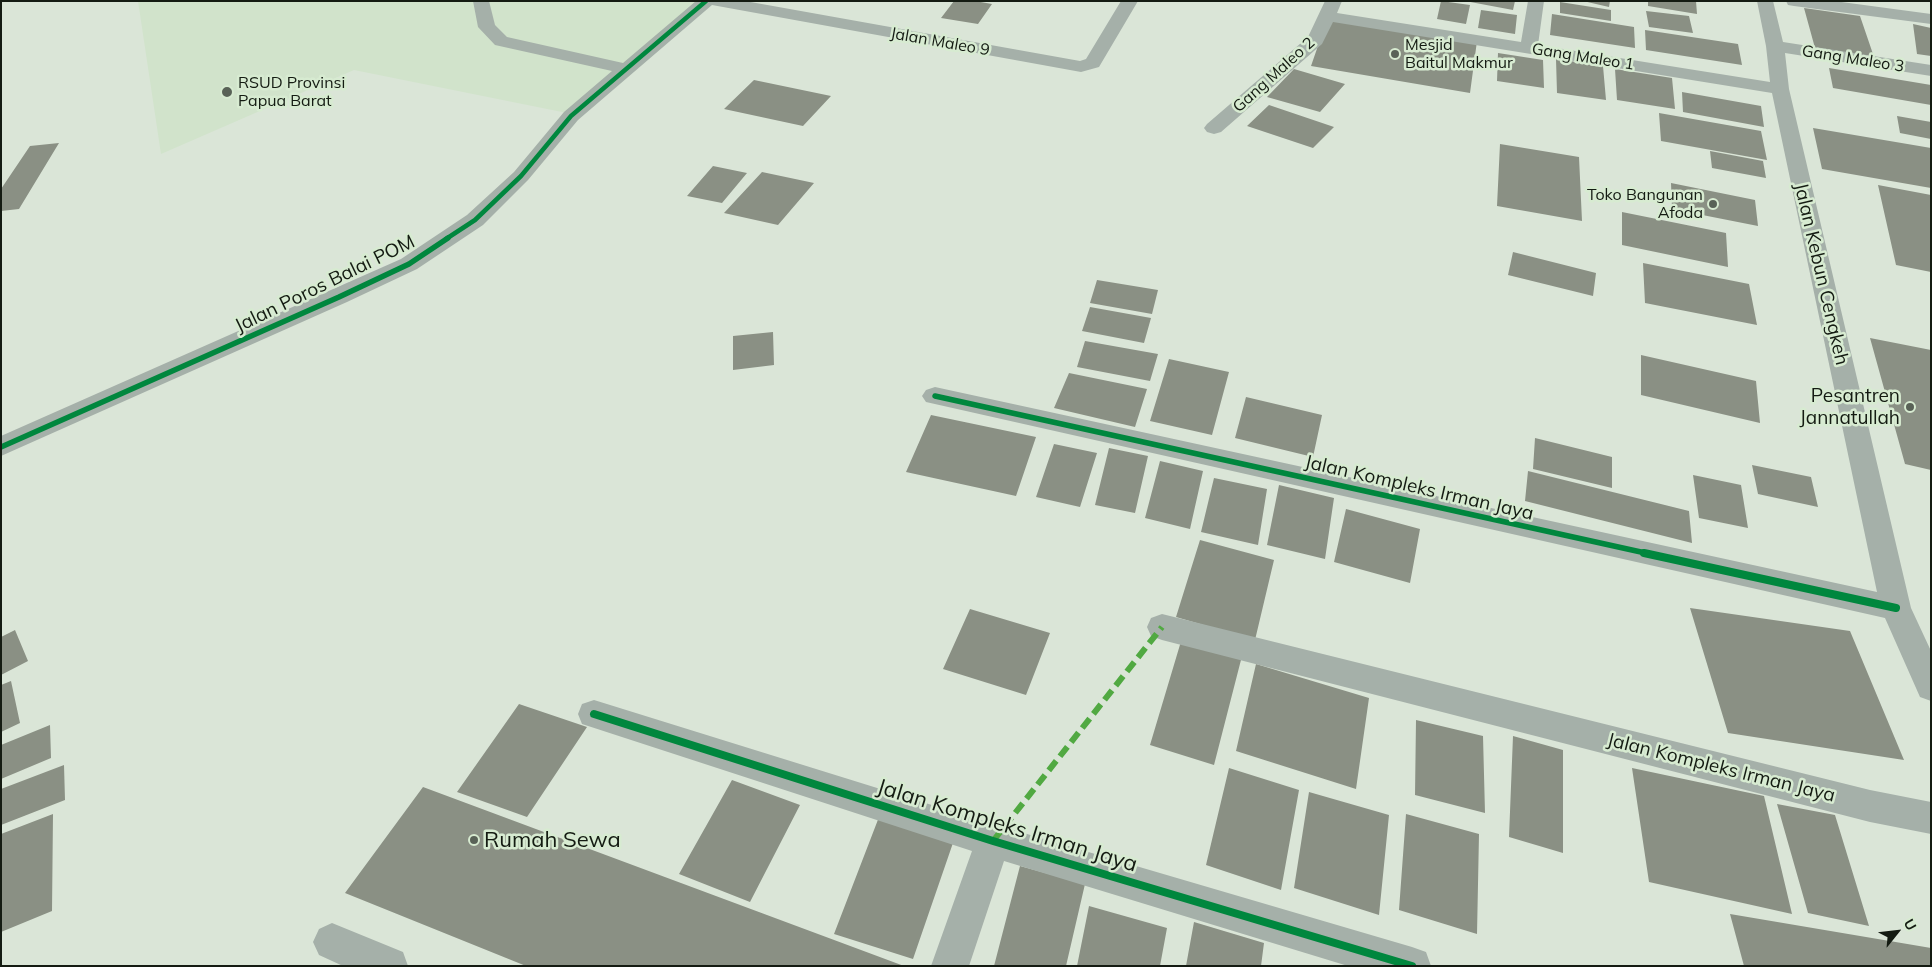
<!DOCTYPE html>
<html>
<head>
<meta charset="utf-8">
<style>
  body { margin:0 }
  #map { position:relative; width:1932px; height:967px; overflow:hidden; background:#dae5d7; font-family:Mulish,sans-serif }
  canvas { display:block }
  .frame { position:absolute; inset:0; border:2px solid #141b12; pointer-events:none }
  .north { position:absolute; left:1872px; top:907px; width:50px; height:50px; -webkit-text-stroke:4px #d7ebd1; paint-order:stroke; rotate:61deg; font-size:14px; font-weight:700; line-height:20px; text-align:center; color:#141b12 }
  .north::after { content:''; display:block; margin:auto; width:18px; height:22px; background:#141b12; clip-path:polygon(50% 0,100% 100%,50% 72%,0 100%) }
</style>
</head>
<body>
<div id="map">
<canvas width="1932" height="967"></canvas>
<div class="frame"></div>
<div class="north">U</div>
</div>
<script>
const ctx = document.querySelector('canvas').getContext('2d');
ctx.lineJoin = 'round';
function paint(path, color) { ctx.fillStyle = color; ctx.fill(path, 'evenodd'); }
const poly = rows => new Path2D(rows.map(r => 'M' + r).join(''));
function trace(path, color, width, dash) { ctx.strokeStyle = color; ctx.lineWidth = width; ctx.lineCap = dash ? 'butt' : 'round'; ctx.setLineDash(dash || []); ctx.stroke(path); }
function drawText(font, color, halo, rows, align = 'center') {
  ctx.font = font + ' Mulish,sans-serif'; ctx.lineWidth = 5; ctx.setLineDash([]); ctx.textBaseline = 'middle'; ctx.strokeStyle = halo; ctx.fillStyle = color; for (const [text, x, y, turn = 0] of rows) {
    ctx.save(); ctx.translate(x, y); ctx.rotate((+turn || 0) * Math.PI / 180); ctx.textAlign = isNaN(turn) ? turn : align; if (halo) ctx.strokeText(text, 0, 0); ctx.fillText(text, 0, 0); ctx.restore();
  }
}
const built = poly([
  [138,1,699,1,572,114,354,70,161,154]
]);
const building = poly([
  [954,1,975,1,992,4,978,24,941,18],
  [1441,1,1470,5,1466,24,1437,19],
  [1465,1,1515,1,1513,10],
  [1583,1,1610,1,1609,7],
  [1648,1,1696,1,1697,14,1648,6],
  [1560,2,1611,10,1611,21,1560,13],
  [1804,8,1860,16,1874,57,1815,48],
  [1481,10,1517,15,1515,34,1478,28],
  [1646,11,1689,16,1693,33,1649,27],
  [1552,14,1634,27,1635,48,1550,35],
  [1328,17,1477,41,1470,93,1311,66],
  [1913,24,1931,28,1931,56,1917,54],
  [1645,30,1738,44,1742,65,1646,50],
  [1498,53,1543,60,1544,88,1497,81],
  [1556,59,1603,66,1606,100,1557,93],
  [1829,68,1931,85,1931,105,1833,88],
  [1294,69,1345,84,1320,112,1267,97],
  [1615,69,1672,78,1675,109,1617,100],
  [754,80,831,96,803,126,724,109],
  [1682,92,1761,106,1764,127,1683,112],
  [1269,105,1334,127,1313,148,1247,126],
  [1659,113,1761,131,1767,160,1661,141],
  [1897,116,1931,122,1931,139,1900,133],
  [1813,128,1931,148,1931,188,1822,169],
  [59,143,19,209,1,211,1,189,30,146],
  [1500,144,1579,157,1582,221,1497,206],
  [1710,151,1763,161,1766,178,1712,168],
  [713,166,747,173,722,203,687,196],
  [762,172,814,183,778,225,724,213],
  [1671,183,1755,200,1758,226,1672,209],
  [1878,185,1931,195,1931,272,1896,265],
  [1622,212,1726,233,1728,267,1622,245],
  [1513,252,1596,273,1593,296,1508,275],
  [1643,263,1749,284,1757,325,1645,303],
  [1097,280,1158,290,1152,314,1090,303],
  [1090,307,1151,318,1144,343,1082,331],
  [773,332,774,365,733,370,733,336],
  [1870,338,1931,350,1931,470,1905,464],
  [1085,341,1158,354,1150,381,1077,367],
  [1641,355,1756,381,1760,423,1641,395],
  [1169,359,1229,372,1212,435,1150,421],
  [1069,373,1147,389,1135,427,1054,408],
  [1246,397,1322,415,1313,457,1235,438],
  [931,415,1036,437,1016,496,906,472],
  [1535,438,1612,457,1612,488,1533,469],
  [1054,444,1097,453,1080,507,1036,497],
  [1109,448,1148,456,1135,513,1095,505],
  [1160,461,1203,471,1190,529,1145,518],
  [1752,465,1811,477,1818,507,1758,494],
  [1528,471,1689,511,1692,543,1525,501],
  [1693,475,1741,485,1748,528,1699,518],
  [1214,478,1267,489,1258,545,1201,532],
  [1279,485,1334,498,1325,559,1267,545],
  [1346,509,1420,529,1410,583,1334,562],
  [1200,540,1274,560,1255,640,1176,617],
  [1690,608,1850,631,1904,760,1728,733],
  [970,609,1050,633,1026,695,943,669],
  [15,630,28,661,1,675,1,637],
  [1182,638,1242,656,1214,765,1150,745],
  [1256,664,1369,698,1356,789,1236,751],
  [11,681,20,723,1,732,1,685],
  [519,704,587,727,527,817,457,792],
  [1416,720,1483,736,1485,813,1415,795],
  [50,725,51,758,1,779,1,745],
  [1513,736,1563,750,1563,853,1509,837],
  [64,765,65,800,1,825,1,789],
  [1229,768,1299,790,1281,890,1206,865],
  [1632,768,1764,796,1792,914,1649,882],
  [732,780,800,805,750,902,679,874],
  [423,787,904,966,526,966,345,893],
  [1309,792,1389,815,1379,915,1294,888],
  [1777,804,1835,815,1869,926,1808,913],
  [53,814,52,911,1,932,1,834],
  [1406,814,1479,834,1477,934,1399,910],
  [879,817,954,840,913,959,834,934],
  [1020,866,1085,884,1066,966,994,966],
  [1089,906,1167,928,1160,966,1077,966],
  [1730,914,1931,948,1931,966,1744,966],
  [1194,922,1264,943,1261,966,1186,966]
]);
const street = poly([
  [473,1,489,1,495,25,507,37,623,63,696,1,745,1,1080,61,1086,59,1121,1,1138,1,1099,67,1081,72,712,5,578,120,528,180,483,225,417,269,347,302,1,456,1,436,401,259,467,215,514,172,564,112,612,71,495,45,478,27,473,1],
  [1325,1,1342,1,1337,13,1521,42,1528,1,1544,1,1538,45,1770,82,1766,46,1757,1,1773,1,1783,42,1931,65,1931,76,1785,53,1789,89,1911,608,1931,651,1931,701,1920,697,1885,618,926,402,922,396,926,390,935,387,1877,592,1772,93,1333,22,1322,44,1221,132,1214,134,1207,132,1204,128,1207,124,1308,37,1325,1],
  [1786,1,1834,1,1931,14,1931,24,1794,6,1788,5,1786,1],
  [1162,614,1870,790,1931,802,1931,834,1870,822,1162,640,1151,636,1147,627,1151,618,1162,614],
  [594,700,993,824,1412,947,1426,952,1431,966,1348,966,1004,861,969,966,931,966,972,851,582,724,578,714,582,704,594,700],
  [332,923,403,952,408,966,343,966,319,955,313,942,319,929,332,923]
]);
const quiet = poly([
  [993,841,1162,627]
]);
const cyclewayFar2 = poly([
  [446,239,475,220,521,176,571,116,706,1]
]);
const cyclewayFar1 = poly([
  [935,396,1650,554],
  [1,447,339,297,409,264,448,238]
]);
const cycleway = poly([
  [1644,553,1896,608],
  [594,714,993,841,1412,966]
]);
const markers = [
  [1395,54,5,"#596257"],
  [227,92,6,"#596257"],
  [1713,204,5,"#596257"],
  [1910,407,5,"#596257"],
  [474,840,5,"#596257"]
];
const farStreetnames = [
  ["Jalan Maleo 9",940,42,10],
  ["Gang Maleo 1",1583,57,9],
  ["Gang Maleo 3",1853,59,9],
  ["Gang Maleo 2",1274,75,-42]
];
const farPoinames = [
  ["Mesjid",1405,45],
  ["Baitul Makmur",1405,63],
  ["RSUD Provinsi",238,83],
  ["Papua Barat",238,101],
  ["Toko Bangunan",1703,195,"right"],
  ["Afoda",1703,213,"right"]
];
const streetNames = [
  ["Jalan Kebun Cengkeh",1821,274,77],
  ["Jalan Poros Balai POM",325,284,-26],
  ["Jalan Kompleks Irman Jaya",1419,488,13],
  ["Jalan Kompleks Irman Jaya",1721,768,14]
];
const poiNames = [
  ["Pesantren",1900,396],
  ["Jannatullah",1900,418]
];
const nearStreetnames = [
  ["Jalan Kompleks Irman Jaya",1007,826,17]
];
const nearPoinames = [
  ["Rumah Sewa",484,840]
];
paint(built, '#d1e3cb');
paint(building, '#8a9084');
paint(street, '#a5b0a9');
trace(quiet, '#51a942', 6, [12, 6]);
trace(cyclewayFar2, '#00873e', 4.5);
trace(cyclewayFar1, '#00873e', 5.5);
trace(cycleway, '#00873e', 8);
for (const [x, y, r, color] of markers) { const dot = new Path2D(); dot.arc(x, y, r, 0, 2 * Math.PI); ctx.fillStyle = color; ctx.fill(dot); trace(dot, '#d7ebd1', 2); }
drawText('16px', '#141b12', '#d7ebd1', farStreetnames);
drawText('16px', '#141b12', '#d7ebd1', farPoinames, 'left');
drawText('19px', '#141b12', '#d7ebd1', streetNames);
drawText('19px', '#141b12', '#d7ebd1', poiNames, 'right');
drawText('22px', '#141b12', '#d7ebd1', nearStreetnames);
drawText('22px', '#141b12', '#d7ebd1', nearPoinames, 'left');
</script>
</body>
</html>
